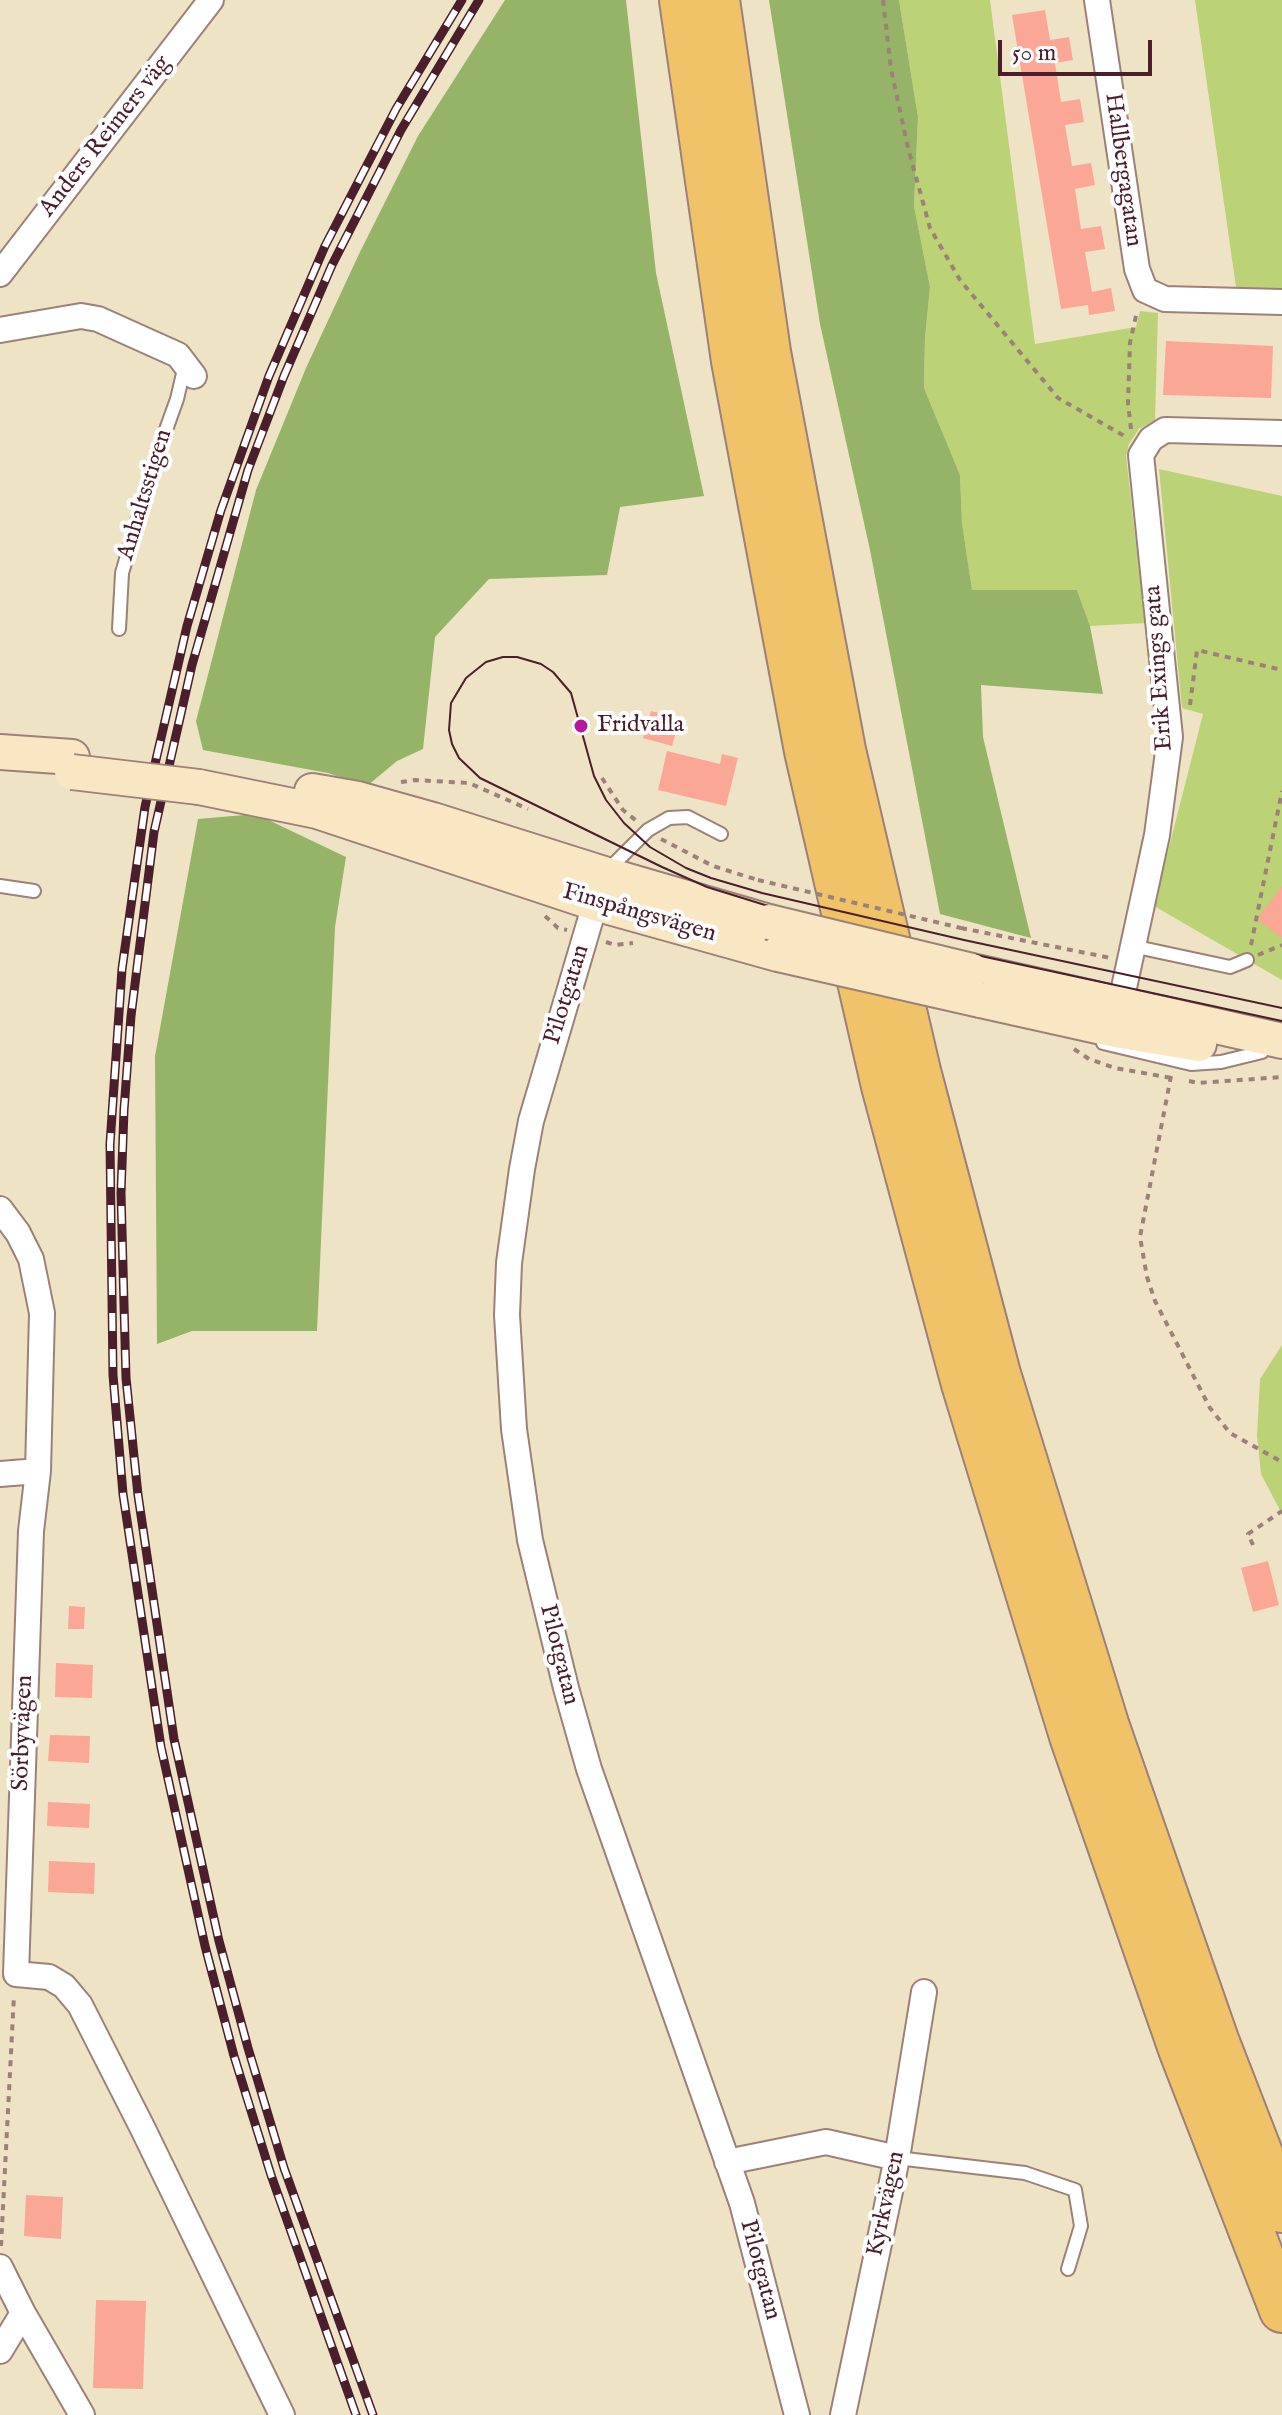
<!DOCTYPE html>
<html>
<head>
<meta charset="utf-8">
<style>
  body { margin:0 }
  #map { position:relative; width:1282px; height:2415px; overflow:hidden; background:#efe3c6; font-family:"IM FELL English",serif }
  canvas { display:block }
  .scale { position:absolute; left:998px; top:40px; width:154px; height:36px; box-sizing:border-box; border:4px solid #4a1f2b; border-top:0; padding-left:10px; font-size:24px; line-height:28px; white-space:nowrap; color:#4a1f2b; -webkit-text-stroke:6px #fff; paint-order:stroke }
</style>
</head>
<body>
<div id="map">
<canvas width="1282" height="2415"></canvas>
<div class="scale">50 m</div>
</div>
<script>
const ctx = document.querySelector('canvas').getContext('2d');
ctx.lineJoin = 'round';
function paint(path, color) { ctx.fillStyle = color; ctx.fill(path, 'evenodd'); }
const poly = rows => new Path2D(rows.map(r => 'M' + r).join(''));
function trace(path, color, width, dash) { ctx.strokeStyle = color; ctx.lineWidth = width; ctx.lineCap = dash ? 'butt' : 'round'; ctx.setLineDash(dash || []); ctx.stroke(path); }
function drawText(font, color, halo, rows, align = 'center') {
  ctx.font = font + ' "IM FELL English",serif'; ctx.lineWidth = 8; ctx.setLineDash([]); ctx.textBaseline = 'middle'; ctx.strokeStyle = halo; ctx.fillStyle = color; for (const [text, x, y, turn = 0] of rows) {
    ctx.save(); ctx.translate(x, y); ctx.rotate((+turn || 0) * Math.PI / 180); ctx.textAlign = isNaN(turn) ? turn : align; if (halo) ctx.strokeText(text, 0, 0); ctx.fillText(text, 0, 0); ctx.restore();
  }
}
const green = poly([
  [899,0,990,0,1035,344,1136,327,1140,311,1158,313,1155,420,1139,429,1129,444,1126,456,1145,623,1090,626,1077,590,972,591,962,523,960,475,924,388,925,338,930,287,914,206,918,117],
  [1195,0,1282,0,1282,289,1236,287],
  [1159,469,1282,496,1282,980,1154,906,1203,714,1182,708],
  [1282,1345,1282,1514,1261,1474,1257,1436,1260,1379]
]);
const forest = poly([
  [505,0,626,0,656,273,704,496,620,507,607,575,489,579,435,637,423,749,397,761,367,786,328,773,203,750,196,721,256,490,306,368,359,254,418,136],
  [769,0,899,0,918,117,914,206,930,287,925,338,924,388,960,475,962,523,972,590,1077,590,1090,626,1103,694,981,685,983,737,1031,938,940,914,870,550,820,324],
  [256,814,346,857,335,927,317,1331,192,1331,157,1344,155,1056,198,819]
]);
const building = poly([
  [1045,10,1050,40,1069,37,1073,60,1055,63,1061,102,1080,99,1084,122,1065,125,1072,166,1091,163,1095,185,1075,189,1081,229,1101,226,1105,249,1085,252,1092,292,1111,288,1115,311,1089,315,1088,305,1061,309,1012,15],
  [1166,341,1273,346,1271,398,1163,395],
  [651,711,680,719,672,746,643,738],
  [667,751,720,764,722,754,738,758,726,806,658,790],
  [1282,886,1282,938,1257,919],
  [1268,1561,1279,1605,1253,1612,1241,1568],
  [69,1606,85,1607,84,1629,68,1629],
  [56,1663,93,1665,92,1698,55,1697],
  [50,1735,90,1736,89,1763,48,1761],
  [48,1802,90,1804,89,1828,47,1826],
  [49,1861,95,1863,94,1894,48,1892],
  [26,2195,63,2197,61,2239,24,2236],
  [96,2300,146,2301,143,2389,93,2388]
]);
const path = poly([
  [883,0,891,69,908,148,930,228,960,280,1058,398,1128,438],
  [1131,429,1128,403,1130,343,1137,311],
  [1190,705,1197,650,1282,670],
  [602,778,623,810,638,822],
  [401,782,415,780,469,783,528,809],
  [661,839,713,866,758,880],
  [545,916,558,928,567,930],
  [961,928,1111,958],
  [606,942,615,945,633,943],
  [1251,945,1282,791],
  [1258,955,1282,945],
  [1074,1049,1089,1059,1115,1068,1172,1078],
  [1171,1076,1140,1237,1147,1277,1155,1301,1210,1408,1230,1433,1282,1462],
  [1189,1081,1198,1083,1282,1077],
  [1253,1545,1248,1534,1282,1511],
  [1,2246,14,1995]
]);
const service = poly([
  [119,629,122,573,153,466,177,399,185,365],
  [608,870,648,830,669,818,688,817,721,834],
  [0,886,34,891],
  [1132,946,1230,967,1247,960],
  [1103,1043,1191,1064,1221,1062,1262,1052],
  [897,2158,1025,2173,1075,2190,1081,2226,1068,2269]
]);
const minor = poly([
  [1097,0,1137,269,1145,290,1165,299,1282,302],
  [0,274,211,0],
  [0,330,81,316,98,319,178,355,194,376],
  [600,887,531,1121,522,1169,509,1263,507,1315,514,1429,530,1540,566,1688,589,1769,742,2203,797,2415],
  [1117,1020,1157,835,1170,737,1141,455,1151,439,1165,430,1282,433],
  [0,1209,18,1233,31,1259,42,1313,38,1471,31,1531,16,1974,49,1977,64,1986,80,2005,143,2129,282,2415],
  [0,1474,38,1471],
  [727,2162,826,2142,897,2158],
  [0,2267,23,2313,82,2415],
  [0,2351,23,2313],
  [843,2415,897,2158,924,1992]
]);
const secondary = poly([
  [0,752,72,757],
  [199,787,317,811,595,903,778,954],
  [312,791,358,799,433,820,604,874,769,922],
  [972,971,1282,1041],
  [980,1000,1115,1030,1199,1044]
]);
const motorway = poly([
  [682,0,734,361,807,751,884,1086,964,1384,1072,1736,1181,2049,1282,2310],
  [717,0,768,352,843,750,918,1071,998,1374,1107,1727,1216,2040,1282,2210]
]);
const tram = poly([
  [1282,1008,964,940,762,893,711,878,686,868,650,847,624,823,606,800,594,776,571,693,553,672,541,664,517,657,503,657,486,662,466,678,451,703,449,730,452,744,459,758,480,778,662,867,707,887,765,905,967,953,1282,1021]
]);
const rail = poly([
  [356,2415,271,2175,234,2056,205,1946,161,1747,123,1494,113,1375,110,1144,122,969,145,807,187,626,221,510,269,376,325,246,396,109,462,0],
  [373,2415,284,2168,248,2048,219,1941,174,1739,138,1495,126,1378,121,1193,124,1110,131,1016,154,832,192,665,248,470,284,376,332,265,401,130,479,0]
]);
const pathBridge = poly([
  [758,880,961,928]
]);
const secondaryBridge = poly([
  [72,772,199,787],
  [769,922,972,971],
  [778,954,980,1000]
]);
const markers = [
  [581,726,8,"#b5179e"]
];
const streetNames = [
  ["Anders Reimers väg",106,137,-52],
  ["Hallbergagatan",1122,170,82],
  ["Anhaltsstigen",146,495,-73],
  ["Erik Exings gata",1160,668,-94],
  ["Finspångsvägen",639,914,16],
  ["Pilotgatan",568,995,-73],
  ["Pilotgatan",558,1655,76],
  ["Sörbyvägen",24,1733,-88],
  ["Kyrkvägen",887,2204,-78],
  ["Pilotgatan",759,2270,75]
];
const poiNames = [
  ["Fridvalla",597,726]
];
paint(green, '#bcd276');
paint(forest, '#95b467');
paint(building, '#fba796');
trace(service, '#9c8178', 16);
trace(minor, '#9c8178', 28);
trace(secondary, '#9c8178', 38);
trace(motorway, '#9c8178', 48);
trace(path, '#9c8178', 4, [6, 6]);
trace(service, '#fff', 12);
trace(minor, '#fff', 24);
trace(secondary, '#f9e7c3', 34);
trace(motorway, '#f1c369', 44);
trace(tram, '#4a1f2b', 2);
trace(rail, '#4a1f2b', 9);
trace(rail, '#fff', 6, [18]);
trace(secondaryBridge, '#9c8178', 38, []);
trace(pathBridge, '#9c8178', 4, [6, 6]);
trace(secondaryBridge, '#f9e7c3', 34);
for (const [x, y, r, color] of markers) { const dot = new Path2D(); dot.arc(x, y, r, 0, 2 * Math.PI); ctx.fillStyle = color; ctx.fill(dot); trace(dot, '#fff', 3); }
drawText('24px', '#4a1f2b', '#fff', streetNames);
drawText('24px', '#4a1f2b', '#fff', poiNames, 'left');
</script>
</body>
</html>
